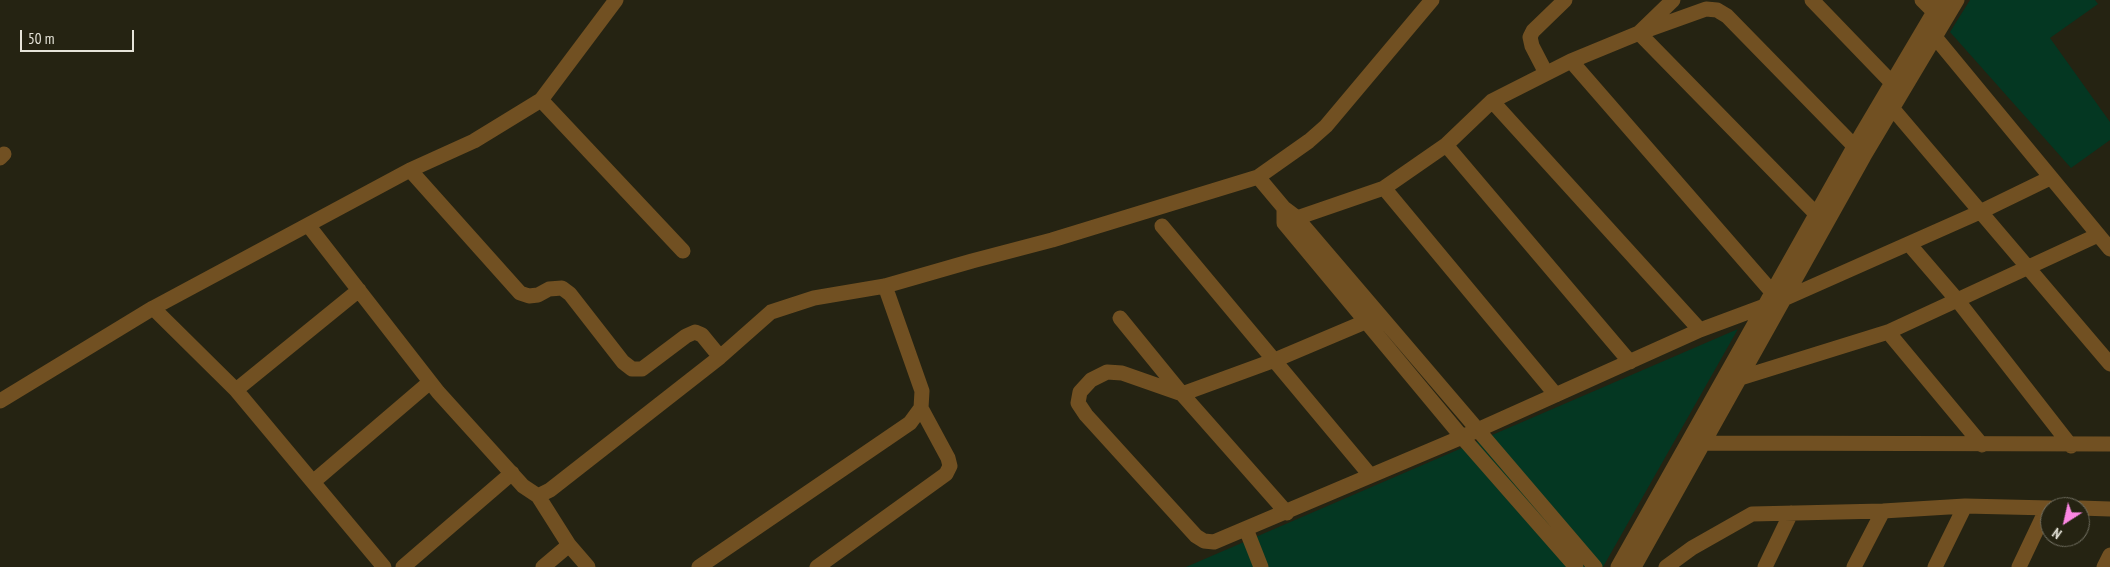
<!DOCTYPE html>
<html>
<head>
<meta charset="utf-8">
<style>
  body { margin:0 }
  #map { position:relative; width:2110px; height:567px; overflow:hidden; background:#252312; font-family:"PT Sans Narrow",sans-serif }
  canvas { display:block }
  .north { position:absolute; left:2040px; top:497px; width:50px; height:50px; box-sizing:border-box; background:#252312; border:1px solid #727062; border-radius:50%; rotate:215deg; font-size:14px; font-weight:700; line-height:20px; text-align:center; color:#e6e4d9 }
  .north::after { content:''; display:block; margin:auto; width:18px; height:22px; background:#fc86e3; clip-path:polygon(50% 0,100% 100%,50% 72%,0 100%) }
  .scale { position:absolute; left:20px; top:30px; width:114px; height:22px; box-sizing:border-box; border:2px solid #e6e4d9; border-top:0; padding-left:6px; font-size:15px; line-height:18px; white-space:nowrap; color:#e6e4d9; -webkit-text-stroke:4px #252312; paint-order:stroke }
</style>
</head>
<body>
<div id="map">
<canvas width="2110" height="567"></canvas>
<div class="north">N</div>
<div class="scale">50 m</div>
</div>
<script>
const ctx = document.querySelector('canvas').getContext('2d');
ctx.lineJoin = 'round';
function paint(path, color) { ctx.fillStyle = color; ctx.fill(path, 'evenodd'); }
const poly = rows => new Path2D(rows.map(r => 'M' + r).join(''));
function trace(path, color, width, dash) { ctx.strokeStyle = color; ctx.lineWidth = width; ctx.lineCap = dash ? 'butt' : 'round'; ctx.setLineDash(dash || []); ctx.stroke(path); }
const green = poly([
  [1970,0,2095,0,2098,4,2050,38,2110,122,2110,140,2071,168,1950,32],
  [1738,329,1603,567,1186,567]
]);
const minor = poly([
  [1812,0,1893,84],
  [1922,0,1934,12],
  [1935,37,2110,249],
  [1571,61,1772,292],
  [1546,73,1532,46,1530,37,1533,31,1565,0],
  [541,100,683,251],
  [1492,101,1700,330],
  [1893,109,2110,364],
  [1446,145,1630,362],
  [0,158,4,154],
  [410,170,520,293,529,296,538,295,549,289,562,288,570,294,623,362,632,369,642,369,686,336,695,332,702,335,720,357],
  [1258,177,1284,208,1296,217,1595,567],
  [1384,188,1556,395],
  [1284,208,1284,223,1462,437,1576,567],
  [1288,221,1384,188,1446,145,1492,101,1571,61,1639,33,1673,0],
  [1823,221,1639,33,1706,9,1717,10,1727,16,1860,152],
  [308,225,438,392,523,486,538,496,569,545,588,567],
  [1162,226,1370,475],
  [1909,244,1958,301,2071,446],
  [153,308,236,390,384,567],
  [1379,316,1275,360,1182,394,1122,373,1107,372,1091,380,1080,392,1078,403,1086,415,1196,536,1204,541,1214,542,1462,437,1700,330,1786,298,1980,212,2050,178],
  [1120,318,1182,394,1287,513],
  [1888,332,1982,445],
  [1740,378,1888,332,2098,235],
  [236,390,359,290],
  [0,401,153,308,410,170,474,141,541,100,616,0],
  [1704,443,2110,444],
  [313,482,430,382],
  [538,496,550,490,720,357,771,312,814,298,885,286,972,261,1052,240,1258,177,1309,141,1326,126,1432,0],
  [2080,508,2110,509],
  [1246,529,1261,567],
  [403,567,512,473],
  [543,567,569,545],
  [699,567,910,423,921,408,922,391,885,286],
  [817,567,946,474,950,466,948,458,921,408],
  [1618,567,1854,147,1941,0],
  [1634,567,1864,156,1957,0],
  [1666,567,1692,548,1752,514,1883,511,1965,506,2050,508],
  [1765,567,1791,513],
  [1854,567,1883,511],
  [1935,567,1965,506],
  [2019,567,2047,508],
  [2104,567,2110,555]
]);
paint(green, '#043722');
trace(minor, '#715022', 15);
</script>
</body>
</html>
